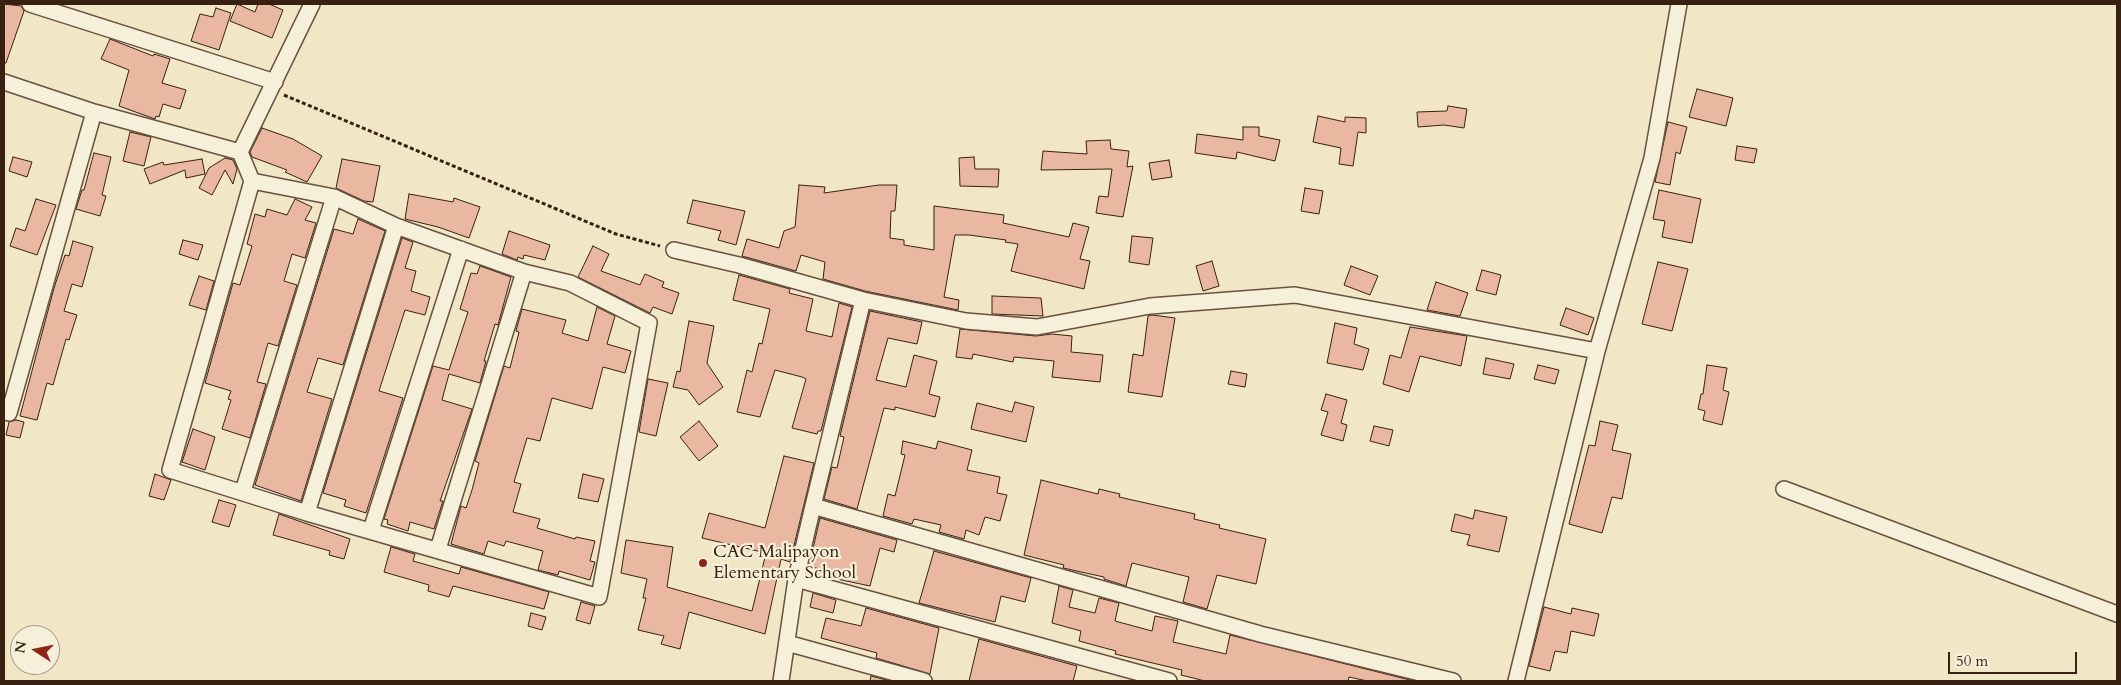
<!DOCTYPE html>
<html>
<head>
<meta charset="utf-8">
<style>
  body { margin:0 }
  #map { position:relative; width:2121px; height:685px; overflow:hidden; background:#f1e6c6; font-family:Cardo,serif }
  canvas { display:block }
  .frame { position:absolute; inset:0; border:5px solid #382110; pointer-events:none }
  .north { position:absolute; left:10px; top:625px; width:50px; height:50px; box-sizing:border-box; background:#f6efda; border:1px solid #aa9d89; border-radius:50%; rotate:281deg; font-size:14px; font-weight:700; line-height:20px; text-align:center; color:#382110 }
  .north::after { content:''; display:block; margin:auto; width:18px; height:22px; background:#8f2418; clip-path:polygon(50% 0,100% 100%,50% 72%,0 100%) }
  .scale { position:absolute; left:1948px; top:652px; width:129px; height:22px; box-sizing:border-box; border:2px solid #382110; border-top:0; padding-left:6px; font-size:15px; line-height:18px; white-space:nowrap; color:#382110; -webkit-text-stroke:4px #f6efda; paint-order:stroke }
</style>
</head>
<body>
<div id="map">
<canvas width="2121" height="685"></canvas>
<div class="frame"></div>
<div class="north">N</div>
<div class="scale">50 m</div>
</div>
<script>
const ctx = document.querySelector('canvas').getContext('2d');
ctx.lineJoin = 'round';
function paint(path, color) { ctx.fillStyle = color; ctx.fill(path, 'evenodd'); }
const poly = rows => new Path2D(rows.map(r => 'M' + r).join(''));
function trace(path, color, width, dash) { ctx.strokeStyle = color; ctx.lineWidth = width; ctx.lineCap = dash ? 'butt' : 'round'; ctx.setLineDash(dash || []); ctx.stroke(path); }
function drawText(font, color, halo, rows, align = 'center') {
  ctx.font = font + ' Cardo,serif'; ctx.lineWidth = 4.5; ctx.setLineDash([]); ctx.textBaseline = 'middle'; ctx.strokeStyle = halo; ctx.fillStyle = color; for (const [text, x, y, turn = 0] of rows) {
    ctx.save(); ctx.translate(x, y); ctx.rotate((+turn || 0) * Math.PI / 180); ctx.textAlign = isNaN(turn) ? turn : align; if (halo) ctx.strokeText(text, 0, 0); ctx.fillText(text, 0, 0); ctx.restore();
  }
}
const building = poly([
  [4,4,21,6,24,11,6,63,4,63,4,4],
  [237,4,255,12,258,4,269,4,283,10,272,38,230,21,237,4],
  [216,8,231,13,219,50,191,41,200,14,213,17,216,8],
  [110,39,153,56,154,54,170,59,162,83,186,90,180,109,163,104,159,117,156,116,155,119,119,106,129,70,101,59,110,39],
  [1697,89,1733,98,1726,126,1689,117,1697,89],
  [1448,106,1467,109,1464,128,1444,125,1418,127,1417,112,1447,111,1448,106],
  [1318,116,1345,122,1345,117,1366,118,1366,133,1358,132,1353,166,1339,164,1341,148,1313,142,1318,116],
  [1668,122,1687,127,1680,154,1676,152,1670,185,1655,182,1668,122],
  [1243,127,1259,127,1259,136,1280,140,1275,161,1237,152,1236,159,1195,153,1197,134,1243,140,1243,127],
  [262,128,293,139,322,156,307,182,285,172,287,170,252,157,250,152,262,128],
  [130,132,151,137,144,166,123,161,130,132],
  [1110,140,1111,149,1129,151,1127,167,1133,166,1123,217,1096,213,1099,196,1108,197,1112,169,1041,170,1043,151,1087,154,1086,141,1110,140],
  [1737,146,1757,149,1754,163,1735,160,1737,146],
  [94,153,111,157,102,195,106,196,100,216,76,209,82,190,84,190,94,153],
  [13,157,32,162,27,177,9,171,13,157],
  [974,157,975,169,999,169,998,187,960,186,959,158,974,157],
  [225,158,233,160,237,169,233,184,225,170,212,195,199,188,209,168,225,158],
  [202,159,205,174,186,178,185,170,150,184,144,169,163,162,164,165,202,159],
  [342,159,380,166,373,202,364,201,336,188,342,159],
  [1169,160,1172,177,1152,180,1149,163,1169,160],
  [799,185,825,187,824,193,879,185,897,185,895,211,891,211,890,238,904,240,904,245,934,250,934,206,1004,215,1003,223,1069,237,1073,223,1089,227,1080,259,1090,261,1084,289,1011,271,1018,244,1005,242,1006,240,969,235,955,235,944,297,959,300,958,310,865,291,823,279,825,262,801,255,796,271,742,256,747,239,779,248,784,231,795,227,799,185],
  [1305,188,1323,191,1319,214,1301,211,1305,188],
  [1659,190,1701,199,1692,243,1662,237,1665,221,1653,219,1659,190],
  [409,194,453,202,454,198,480,207,469,238,438,227,405,219,409,194],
  [36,199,56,205,37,255,10,246,16,228,25,231,36,199],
  [295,199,312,207,305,220,316,223,305,258,292,254,284,281,297,285,278,346,268,343,257,382,266,384,250,438,222,429,231,400,228,399,231,391,205,383,233,283,240,285,252,246,247,244,255,214,265,217,267,209,287,215,295,199],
  [693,200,745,211,736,245,718,240,721,231,687,223,693,200],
  [358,219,385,231,343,365,318,358,307,392,332,399,301,501,255,485,334,229,353,234,358,219],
  [509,231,550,245,545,260,524,255,523,259,518,257,517,260,502,254,509,231],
  [1132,236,1153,238,1149,265,1129,262,1132,236],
  [402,238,413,242,405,268,416,271,411,291,430,297,425,315,405,310,379,391,403,398,366,513,344,506,346,500,323,493,402,238],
  [183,240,203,245,198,260,179,254,183,240],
  [73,241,93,247,82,287,72,284,64,311,77,315,69,340,66,339,53,385,47,383,37,420,20,416,54,288,65,255,69,256,73,241],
  [593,246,609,254,601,271,640,285,645,274,664,282,662,287,679,293,672,314,653,307,650,313,578,277,593,246],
  [1212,261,1219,286,1203,291,1196,266,1212,261],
  [1658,262,1688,269,1672,331,1642,324,1658,262],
  [480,266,511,277,498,325,495,324,484,361,486,361,480,383,449,374,442,400,472,409,440,501,443,501,434,529,410,522,408,531,387,524,388,520,384,519,433,366,449,370,468,312,460,309,471,273,477,274,480,266],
  [1351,266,1378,276,1370,295,1344,285,1351,266],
  [1482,270,1501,275,1496,295,1476,290,1482,270],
  [739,275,790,289,789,293,813,299,806,331,832,337,839,303,852,307,821,431,818,431,817,434,792,428,806,379,802,377,775,370,760,417,737,412,747,370,752,372,759,343,762,344,770,309,733,300,739,275],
  [199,276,214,281,206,310,189,305,199,276],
  [1436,282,1468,293,1460,316,1427,310,1436,282],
  [992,296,1041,298,1043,316,992,314,992,296],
  [597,307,615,316,607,344,631,351,625,373,603,367,592,409,552,398,540,441,527,438,514,482,521,484,513,512,540,519,537,528,575,539,576,537,595,541,590,561,595,562,590,580,559,571,558,575,538,570,543,551,506,541,504,546,488,541,484,554,451,544,461,506,466,508,472,490,479,463,475,461,504,366,510,368,519,332,516,331,522,309,566,320,562,333,588,341,597,307],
  [1566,308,1594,318,1588,335,1560,325,1566,308],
  [870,311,922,322,917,344,888,338,876,380,906,387,914,355,937,361,929,394,940,397,935,417,895,407,895,410,884,408,857,509,824,499,832,467,837,468,844,437,840,436,870,311],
  [1152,315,1175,318,1162,397,1128,392,1133,354,1143,356,1148,316,1152,315],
  [689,321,714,326,707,363,723,387,699,405,688,390,673,387,677,371,680,372,689,321],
  [1335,323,1357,328,1354,344,1369,349,1363,370,1327,363,1335,323],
  [1410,327,1467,336,1461,366,1420,356,1409,392,1383,384,1390,355,1401,358,1410,327],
  [960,329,1036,336,1052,334,1072,336,1071,352,1103,355,1100,382,1052,377,1054,361,1014,357,1013,362,973,354,972,359,956,357,960,329],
  [1486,358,1514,364,1510,379,1483,374,1486,358],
  [1538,365,1559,370,1555,384,1534,379,1538,365],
  [1707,365,1727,368,1723,390,1729,392,1722,425,1703,420,1705,411,1698,409,1701,394,1703,394,1707,365],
  [1231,371,1247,374,1245,387,1228,384,1231,371],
  [648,379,668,383,656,436,639,432,648,379],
  [1326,394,1347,400,1341,423,1347,425,1343,441,1321,435,1328,412,1321,410,1326,394],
  [1015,402,1034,407,1026,442,971,429,977,403,1012,412,1015,402],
  [16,420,24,422,20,438,6,435,9,422,16,420],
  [699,421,718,446,699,461,680,437,699,421],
  [1600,421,1618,425,1612,450,1631,454,1622,499,1612,497,1602,533,1569,524,1589,445,1595,446,1600,421],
  [1374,426,1393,430,1389,446,1370,441,1374,426],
  [193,429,215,437,205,470,182,462,193,429],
  [903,441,936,449,938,441,972,450,967,470,1000,477,997,493,1007,495,1000,521,985,517,979,535,966,530,964,539,939,532,941,525,914,519,912,524,883,516,888,494,895,496,905,455,901,454,903,441],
  [784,456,814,463,790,562,781,559,765,634,689,612,680,649,661,644,664,636,638,630,646,598,643,598,647,579,621,573,626,540,673,547,667,587,752,611,766,553,702,538,709,513,765,528,784,456],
  [155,474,171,480,164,500,149,496,155,474],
  [583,474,604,479,598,502,578,498,583,474],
  [1041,480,1098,494,1099,489,1120,494,1119,497,1195,514,1194,519,1220,525,1219,528,1266,539,1256,584,1217,575,1207,609,1183,602,1189,577,1132,563,1126,586,1104,579,1104,577,1063,568,1064,565,1024,555,1041,480],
  [219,500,236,505,229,527,212,522,219,500],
  [1475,510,1507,517,1499,552,1467,545,1470,535,1451,531,1455,514,1473,519,1475,510],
  [279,514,350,539,344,559,329,555,330,551,273,535,279,514],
  [820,518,897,540,894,552,880,548,870,586,818,575,819,569,809,566,820,518],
  [391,547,415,554,413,561,459,574,461,567,549,592,544,609,453,586,449,597,428,591,429,585,384,572,391,547],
  [934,551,1031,578,1025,602,1001,596,995,622,919,603,934,551],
  [1059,586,1073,590,1069,607,1095,613,1099,598,1119,603,1115,621,1152,631,1155,616,1178,621,1173,642,1226,654,1230,635,1414,681,1367,681,1349,677,1348,681,1205,681,1181,675,1182,670,1115,654,1116,651,1079,641,1081,631,1052,623,1059,586],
  [813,593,836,600,833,613,810,607,813,593],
  [581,602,595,606,590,624,576,620,581,602],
  [1544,607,1571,614,1572,608,1599,614,1594,636,1571,631,1567,653,1555,651,1550,671,1529,666,1544,607],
  [866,608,939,628,930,674,876,658,877,653,821,638,826,618,861,626,866,608],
  [531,613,546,617,542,630,528,626,531,613],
  [979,639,1077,666,1073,681,969,681,979,639],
  [871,676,890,681,870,681,871,676]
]);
const path = poly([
  [284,95,616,234,660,246]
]);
const minor = poly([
  [30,4,275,82],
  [4,82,94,112,240,152,252,181,334,197,396,226,524,272,570,283,649,323,599,597,307,513,170,470,252,181],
  [240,152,312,4],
  [674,250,739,265,863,300,966,321,1037,327,1150,306,1295,295,1597,351],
  [4,412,9,413,94,112],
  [1784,489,2117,614],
  [243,491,334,197],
  [813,506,863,300],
  [307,513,396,226],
  [371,530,461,249],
  [438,549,524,272],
  [796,579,1169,681],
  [787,643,924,681],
  [781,681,796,579,813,506,1260,634,1453,681],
  [1516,681,1597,351,1652,158,1679,4]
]);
const markers = [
  [703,563,5,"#8f2418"]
];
const poiNames = [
  ["CAC Malipayon",713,553],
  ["Elementary School",713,574]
];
paint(building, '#eab8a1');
trace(building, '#382110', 1);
trace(minor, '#66523e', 18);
trace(path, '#382110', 3, [4, 2.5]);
trace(minor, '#f6efda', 15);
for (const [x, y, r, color] of markers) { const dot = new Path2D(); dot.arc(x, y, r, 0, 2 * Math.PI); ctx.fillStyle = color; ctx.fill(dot); trace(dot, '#f6efda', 2); }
drawText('18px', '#382110', '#f6efda', poiNames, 'left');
</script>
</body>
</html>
